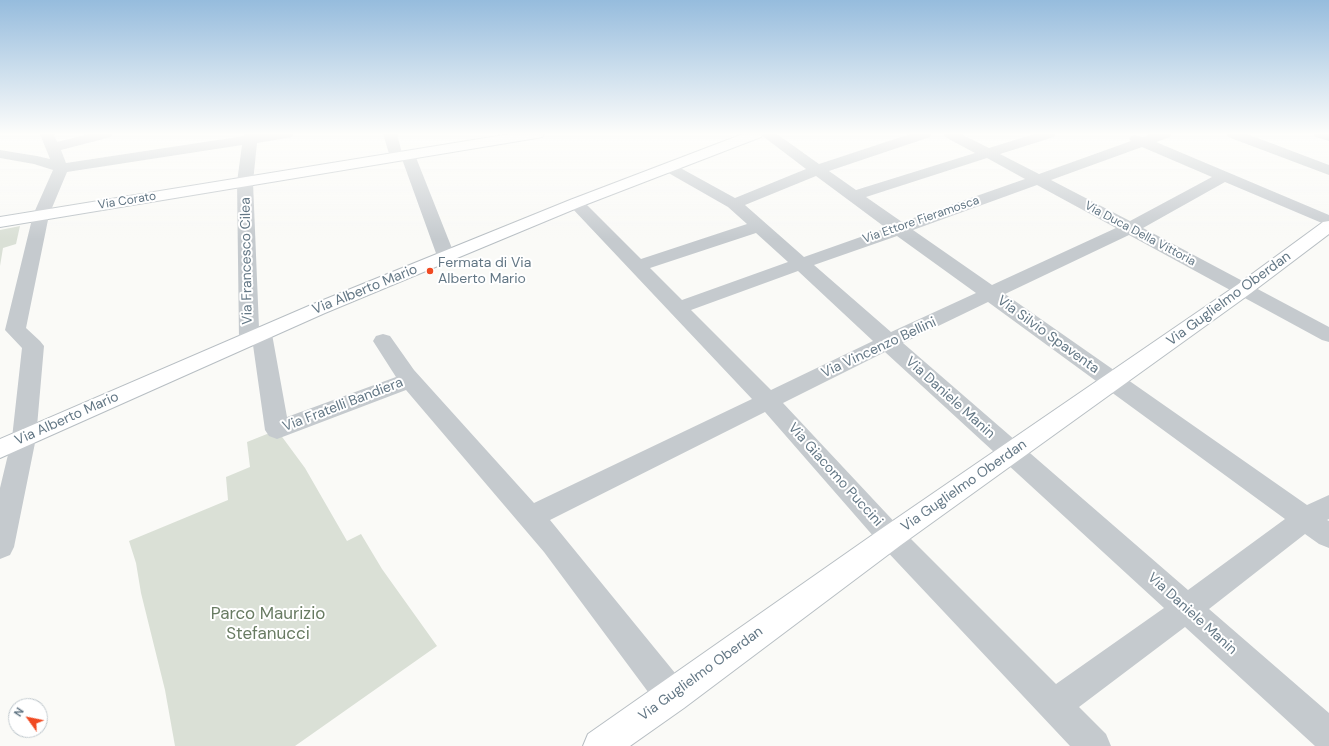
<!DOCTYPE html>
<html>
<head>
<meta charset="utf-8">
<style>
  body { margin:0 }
  #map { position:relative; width:1329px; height:746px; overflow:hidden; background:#fafaf7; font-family:"DM Sans",sans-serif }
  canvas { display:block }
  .north { position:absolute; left:8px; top:698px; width:40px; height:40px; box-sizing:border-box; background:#fff; border:1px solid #c1c9ce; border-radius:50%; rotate:303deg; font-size:11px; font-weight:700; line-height:16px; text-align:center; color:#637785 }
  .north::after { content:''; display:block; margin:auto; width:14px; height:18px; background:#f04a22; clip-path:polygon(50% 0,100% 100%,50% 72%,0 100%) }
</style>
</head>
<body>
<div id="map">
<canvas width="1329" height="746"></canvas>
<div class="north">N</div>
</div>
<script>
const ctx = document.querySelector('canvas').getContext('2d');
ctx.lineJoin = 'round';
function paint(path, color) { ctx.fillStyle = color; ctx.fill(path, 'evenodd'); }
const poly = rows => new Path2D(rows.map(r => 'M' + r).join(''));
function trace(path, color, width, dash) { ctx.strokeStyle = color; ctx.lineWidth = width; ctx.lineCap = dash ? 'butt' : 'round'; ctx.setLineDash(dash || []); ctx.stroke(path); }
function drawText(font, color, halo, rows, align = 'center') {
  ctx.font = font + ' "DM Sans",sans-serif'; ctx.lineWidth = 4; ctx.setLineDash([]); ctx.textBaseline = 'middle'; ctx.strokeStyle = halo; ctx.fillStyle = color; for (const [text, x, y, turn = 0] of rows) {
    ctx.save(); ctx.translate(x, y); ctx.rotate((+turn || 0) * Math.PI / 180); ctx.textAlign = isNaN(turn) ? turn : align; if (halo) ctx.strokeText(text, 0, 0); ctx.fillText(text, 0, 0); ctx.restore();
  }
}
const green = poly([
  [20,226,16,244,3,248,0,266,0,230],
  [277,430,305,468,347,541,361,534,382,569,437,646,295,746,175,746,165,690,141,593,136,563,129,541,228,500,226,477,250,467,247,442]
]);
const street = poly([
  [40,134,54,134,57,142,88,134,113,134,111,137,61,150,66,163,244,136,244,134,294,134,292,137,287,138,257,143,253,182,259,328,269,329,272,334,287,417,396,377,373,341,376,336,383,334,390,336,414,370,534,503,752,399,570,206,568,203,570,200,576,198,582,200,641,259,747,224,728,207,665,171,662,168,665,165,670,163,675,165,735,198,806,169,760,134,777,134,819,164,910,134,932,134,930,137,829,171,856,190,975,153,945,137,943,134,961,134,989,148,1034,134,1056,134,1054,137,1000,154,1039,174,1131,141,1129,139,1131,136,1136,135,1143,137,1151,134,1172,134,1170,137,1156,142,1329,215,1329,226,1225,182,1143,228,1329,327,1329,342,1322,340,1129,235,1005,294,1307,505,1329,495,1329,519,1327,520,1329,521,1329,548,1319,544,1305,534,1209,609,1329,713,1329,746,1315,746,1185,627,1079,707,1106,734,1111,746,1070,746,881,545,765,412,550,520,684,684,688,696,684,708,672,712,660,708,544,552,406,390,285,436,277,439,269,436,265,430,253,345,249,346,242,344,239,339,237,182,242,145,67,172,49,215,26,328,40,341,44,346,36,438,14,547,10,555,0,559,0,488,12,438,22,348,5,330,33,215,53,170,34,164,0,158,0,150,37,156,50,159,40,134],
  [1142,147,1212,177,1130,221,1051,180,1142,147],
  [987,158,1025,179,902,222,866,197,987,158],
  [816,176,847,199,886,228,804,257,745,205,816,176],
  [1037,185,1116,228,992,285,913,230,1037,185],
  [756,233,788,262,682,300,650,268,756,233],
  [897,236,976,293,891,332,814,265,897,236],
  [798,271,873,341,771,390,691,310,798,271],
  [988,302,1285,519,1188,590,903,343,988,302],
  [885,352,1164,608,1056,684,901,529,783,403,885,352],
  [383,134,397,134,402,153,408,151,413,152,415,155,455,256,452,260,446,261,440,260,437,256,402,159,396,161,391,160,383,134],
  [1226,134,1247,134,1329,165,1329,175,1228,137,1226,134],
  [1313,134,1329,134,1329,141,1315,137,1313,134]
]);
const secondary = poly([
  [510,134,544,134,542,137,537,138,0,227,0,217,510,134],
  [743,134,763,134,761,137,582,206,325,313,0,458,0,439,311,305,570,200,743,134],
  [1329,221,1329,234,1251,293,901,545,684,708,630,746,583,746,588,734,881,529,1237,285,1323,222,1329,221]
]);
const markers = [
  [430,271,4,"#f04a22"]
];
const farStreetnames = [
  ["Via Corato",127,201,-9],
  ["Via Ettore Fieramosca",921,220,-19],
  ["Via Duca Della Vittoria",1140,234,28]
];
const streetNames = [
  ["Via Francesco Cilea",247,261,-91],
  ["Via Alberto Mario",365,290,-22],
  ["Via Guglielmo Oberdan",1229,299,-36],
  ["Via Silvio Spaventa",1048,335,36],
  ["Via Vincenzo Bellini",879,348,-25],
  ["Via Daniele Manin",950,398,42],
  ["Via Fratelli Bandiera",343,405,-21],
  ["Via Alberto Mario",67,419,-24],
  ["Via Giacomo Puccini",835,475,48],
  ["Via Guglielmo Oberdan",964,486,-35],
  ["Via Daniele Manin",1192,614,42],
  ["Via Guglielmo Oberdan",701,674,-36]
];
const poiNames = [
  ["Fermata di Via",438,263],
  ["Alberto Mario",438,279]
];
const nearParknames = [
  ["Parco Maurizio",268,615],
  ["Stefanucci",268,635]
];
paint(green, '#dae0d6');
trace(secondary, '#b7bec3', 2);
paint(street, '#c5cace');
paint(secondary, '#fff');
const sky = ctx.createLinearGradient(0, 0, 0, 239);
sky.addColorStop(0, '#96bcdd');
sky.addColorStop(0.56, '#fdfdfb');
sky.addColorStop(1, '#fdfdfb00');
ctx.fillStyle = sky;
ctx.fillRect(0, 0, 1329, 239);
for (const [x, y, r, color] of markers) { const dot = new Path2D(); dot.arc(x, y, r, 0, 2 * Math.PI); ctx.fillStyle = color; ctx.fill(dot); trace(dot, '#fff', 1.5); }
drawText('12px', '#637785', '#fff', farStreetnames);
drawText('14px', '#637785', '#fff', streetNames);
drawText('14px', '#637785', '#fff', poiNames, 'left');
drawText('17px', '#687b62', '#fff', nearParknames);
</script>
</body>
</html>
